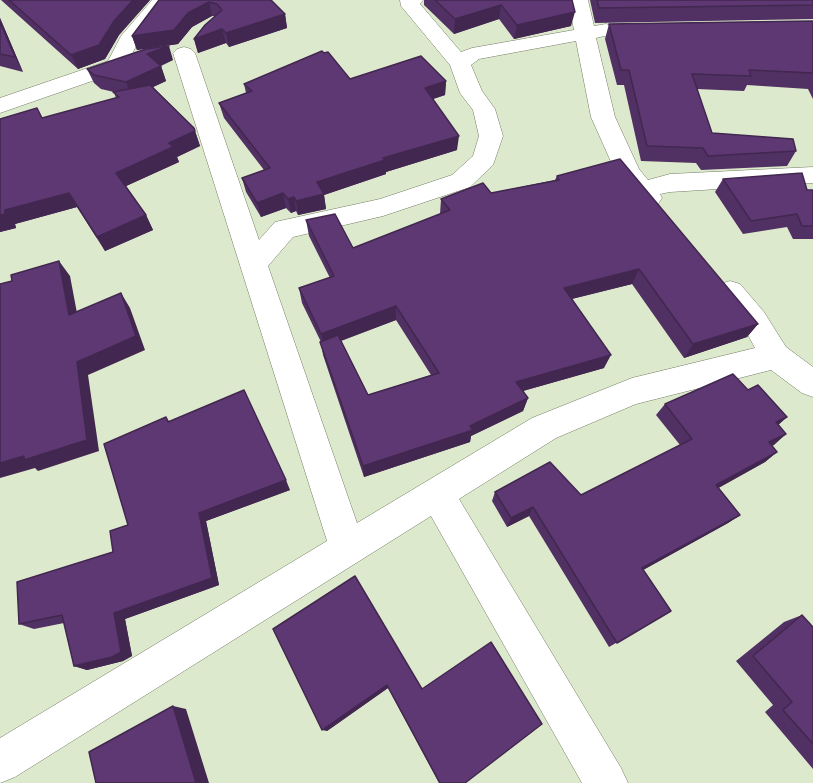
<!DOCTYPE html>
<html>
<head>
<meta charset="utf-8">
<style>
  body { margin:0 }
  canvas { display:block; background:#dde9cc }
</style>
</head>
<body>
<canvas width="813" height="783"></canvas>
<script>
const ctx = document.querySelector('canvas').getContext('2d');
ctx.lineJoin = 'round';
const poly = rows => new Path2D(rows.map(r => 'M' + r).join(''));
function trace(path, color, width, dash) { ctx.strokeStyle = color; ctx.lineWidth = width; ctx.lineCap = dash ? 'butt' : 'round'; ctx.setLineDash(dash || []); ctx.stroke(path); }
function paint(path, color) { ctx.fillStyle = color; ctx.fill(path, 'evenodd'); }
const minor = poly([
  [152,0,172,0,138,42,132,54,141,60,138,65,0,113,0,98,108,61,121,36,152,0],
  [400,0,423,0,420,4,461,52,472,48,574,30,568,0,588,0,594,26,606,24,613,26,616,30,613,34,596,38,615,117,639,169,648,180,670,174,813,167,813,183,670,192,660,194,662,198,658,204,649,207,640,204,616,173,591,117,576,41,479,59,471,65,482,91,495,109,503,136,493,165,470,187,383,216,293,237,268,266,357,523,532,418,632,378,755,348,744,328,720,300,716,292,720,284,730,281,740,284,764,312,786,347,813,367,813,397,802,393,771,370,636,404,556,438,459,499,621,768,628,783,582,783,431,516,15,777,0,783,0,738,327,541,173,53,177,49,184,47,191,49,195,53,259,240,275,222,380,199,452,175,473,156,479,136,473,110,460,93,450,65,401,6,400,0]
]);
const wall = poly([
  [1,0,150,0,119,35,105,59,78,69],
  [159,0,271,0,285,14,287,28,229,47,226,43,198,53,194,39,215,16,212,16,192,27,178,44,137,50,132,36],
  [424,0,572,0,571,26,514,39,499,19,454,34,424,5],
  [590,0,813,0,813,19,595,23],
  [0,18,23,72,0,66],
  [813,21,813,99,808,89,747,85,744,91,697,89,712,133,796,151,787,166,701,170,696,163,641,161,624,85,617,85,605,39,609,24],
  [173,60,161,66,166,81,153,87,194,128,200,146,177,157,179,162,126,186,146,215,153,230,105,251,77,207,15,224,16,228,0,232,0,119,43,118,116,98,114,92,101,89,94,83,87,69],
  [350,79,446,81,445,95,433,99,457,150,386,172,386,174,324,195,326,209,298,215,296,211,291,213,286,208,261,217,246,192,242,178,264,170,224,118,219,103,246,93,244,84],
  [557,176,758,324,747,337,684,358,632,284,572,299,604,368,523,391,528,398,523,411,471,436,470,442,364,477,323,355,321,342,302,303,299,288,330,278,309,236,306,220,353,248,440,214,441,199,491,193,555,180],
  [396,320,431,375,368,395,341,341],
  [723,179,807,190,813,190,813,239,793,239,787,227,743,234,715,192],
  [748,390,787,417,778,425,786,434,772,446,777,452,765,462,718,488,740,515,728,523,643,570,671,611,609,647,529,516,507,527,492,501,495,492,581,495,680,445,656,415,665,404],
  [166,417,169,421,290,490,206,521,219,585,125,619,132,656,123,661,87,670,74,666,64,623,34,629,19,624,113,552,128,525],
  [355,576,465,783,439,783,388,688,327,731],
  [802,615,813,627,813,769,765,712,773,705,736,661,784,622]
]);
const shadedWall = poly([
  [133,0,150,0,119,35,105,59,78,69,71,55,114,21],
  [209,2,212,16,192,27,178,44,137,50,132,36,188,13],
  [501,5,499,19,454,34,455,19],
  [575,12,571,26,514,39,517,25],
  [285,14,287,28,229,47,226,33],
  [0,18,23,72,15,57,0,22],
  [222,29,226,43,198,53,194,39],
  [169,46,173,60,152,69,147,54],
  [161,66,166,81,132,97,126,82],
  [446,81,445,95,424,102,425,88],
  [195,131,200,146,177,157,179,162,124,187,116,173,169,143],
  [459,136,457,150,386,172,386,174,324,195,326,209,298,215,296,201,317,182,383,158],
  [69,193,77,207,15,224,16,228,0,232,0,215,5,210],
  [283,193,286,208,261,217,257,203],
  [294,197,296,211,291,213,288,199],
  [146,215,153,230,105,251,97,237],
  [59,261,70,276,80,329,69,315],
  [639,269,632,284,559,302,564,288],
  [121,293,130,308,145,350,88,375,99,451,38,471,35,468,0,478,0,463,77,362],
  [396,306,396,320,324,347,321,334],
  [758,324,747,337,684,358,693,344],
  [611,355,604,368,512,394,516,382],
  [528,398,523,411,471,436,470,442,364,477,363,466,470,426],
  [787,417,775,428,776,422],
  [786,434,774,445,757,453,769,442],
  [777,452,765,462,706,495,716,485],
  [286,480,290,490,206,521,219,585,125,619,132,656,123,661,87,670,74,666,114,613,199,513],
  [533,507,529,516,507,527,511,518],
  [740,515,728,523,634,575,642,568],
  [387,685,388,688,327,731,322,730],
  [173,706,186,709,209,783,196,783]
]);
const building = poly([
  [9,0,133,0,114,21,99,45,71,55,9,0],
  [159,0,271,0,285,14,226,33,222,29,194,39,205,25,222,10,217,4,209,2,188,13,174,30,132,36,159,0],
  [435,0,572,0,575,12,517,25,501,5,455,19,435,0],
  [597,0,813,0,813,5,599,8,597,0],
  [813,21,813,73,749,70,751,76,692,74,712,133,793,139,796,151,708,156,703,148,647,146,629,70,621,70,609,24,813,21],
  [0,22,15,57,0,54,0,22],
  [169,46,147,54,161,66,126,82,94,75,87,69,146,49,169,46],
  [322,51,324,53,328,52,350,79,421,56,446,81,425,88,459,136,383,158,385,160,317,182,324,194,296,201,294,197,288,199,283,193,257,203,242,178,270,168,219,103,252,91,244,84,322,51],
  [150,85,194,128,195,131,169,143,173,147,116,173,146,215,97,237,69,193,5,210,5,214,0,215,0,119,37,108,42,118,119,97,113,92,150,85],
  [620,159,758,324,693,344,639,269,564,288,611,355,516,382,528,398,470,426,473,430,363,466,320,342,338,335,368,395,439,373,396,306,321,334,299,288,334,276,306,220,335,214,353,248,450,210,441,199,483,183,491,193,559,180,557,176,620,159],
  [802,173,807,190,813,190,813,226,802,226,797,214,751,221,723,179,802,173],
  [59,261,69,315,121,293,136,336,77,362,87,440,24,460,24,456,0,463,0,284,12,281,11,275,59,261],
  [733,374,748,390,758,385,787,417,776,422,786,434,769,442,777,452,716,485,740,515,642,568,671,611,617,643,533,507,511,518,495,492,550,462,581,495,692,439,665,404,733,374],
  [244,390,286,480,199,513,212,578,114,613,121,652,112,657,74,666,62,615,19,624,17,582,113,552,110,531,128,525,104,444,166,417,168,422,244,390],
  [355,576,422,689,491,642,542,724,465,783,440,783,387,685,322,730,273,629,355,576],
  [802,615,813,627,813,744,783,710,792,702,753,656,802,615],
  [173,706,196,783,96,783,89,752,173,706]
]);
trace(minor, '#737d64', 1);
paint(minor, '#fff');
paint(wall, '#513063');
paint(shadedWall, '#422750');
paint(building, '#5e3873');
trace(building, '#422750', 1.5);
</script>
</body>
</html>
